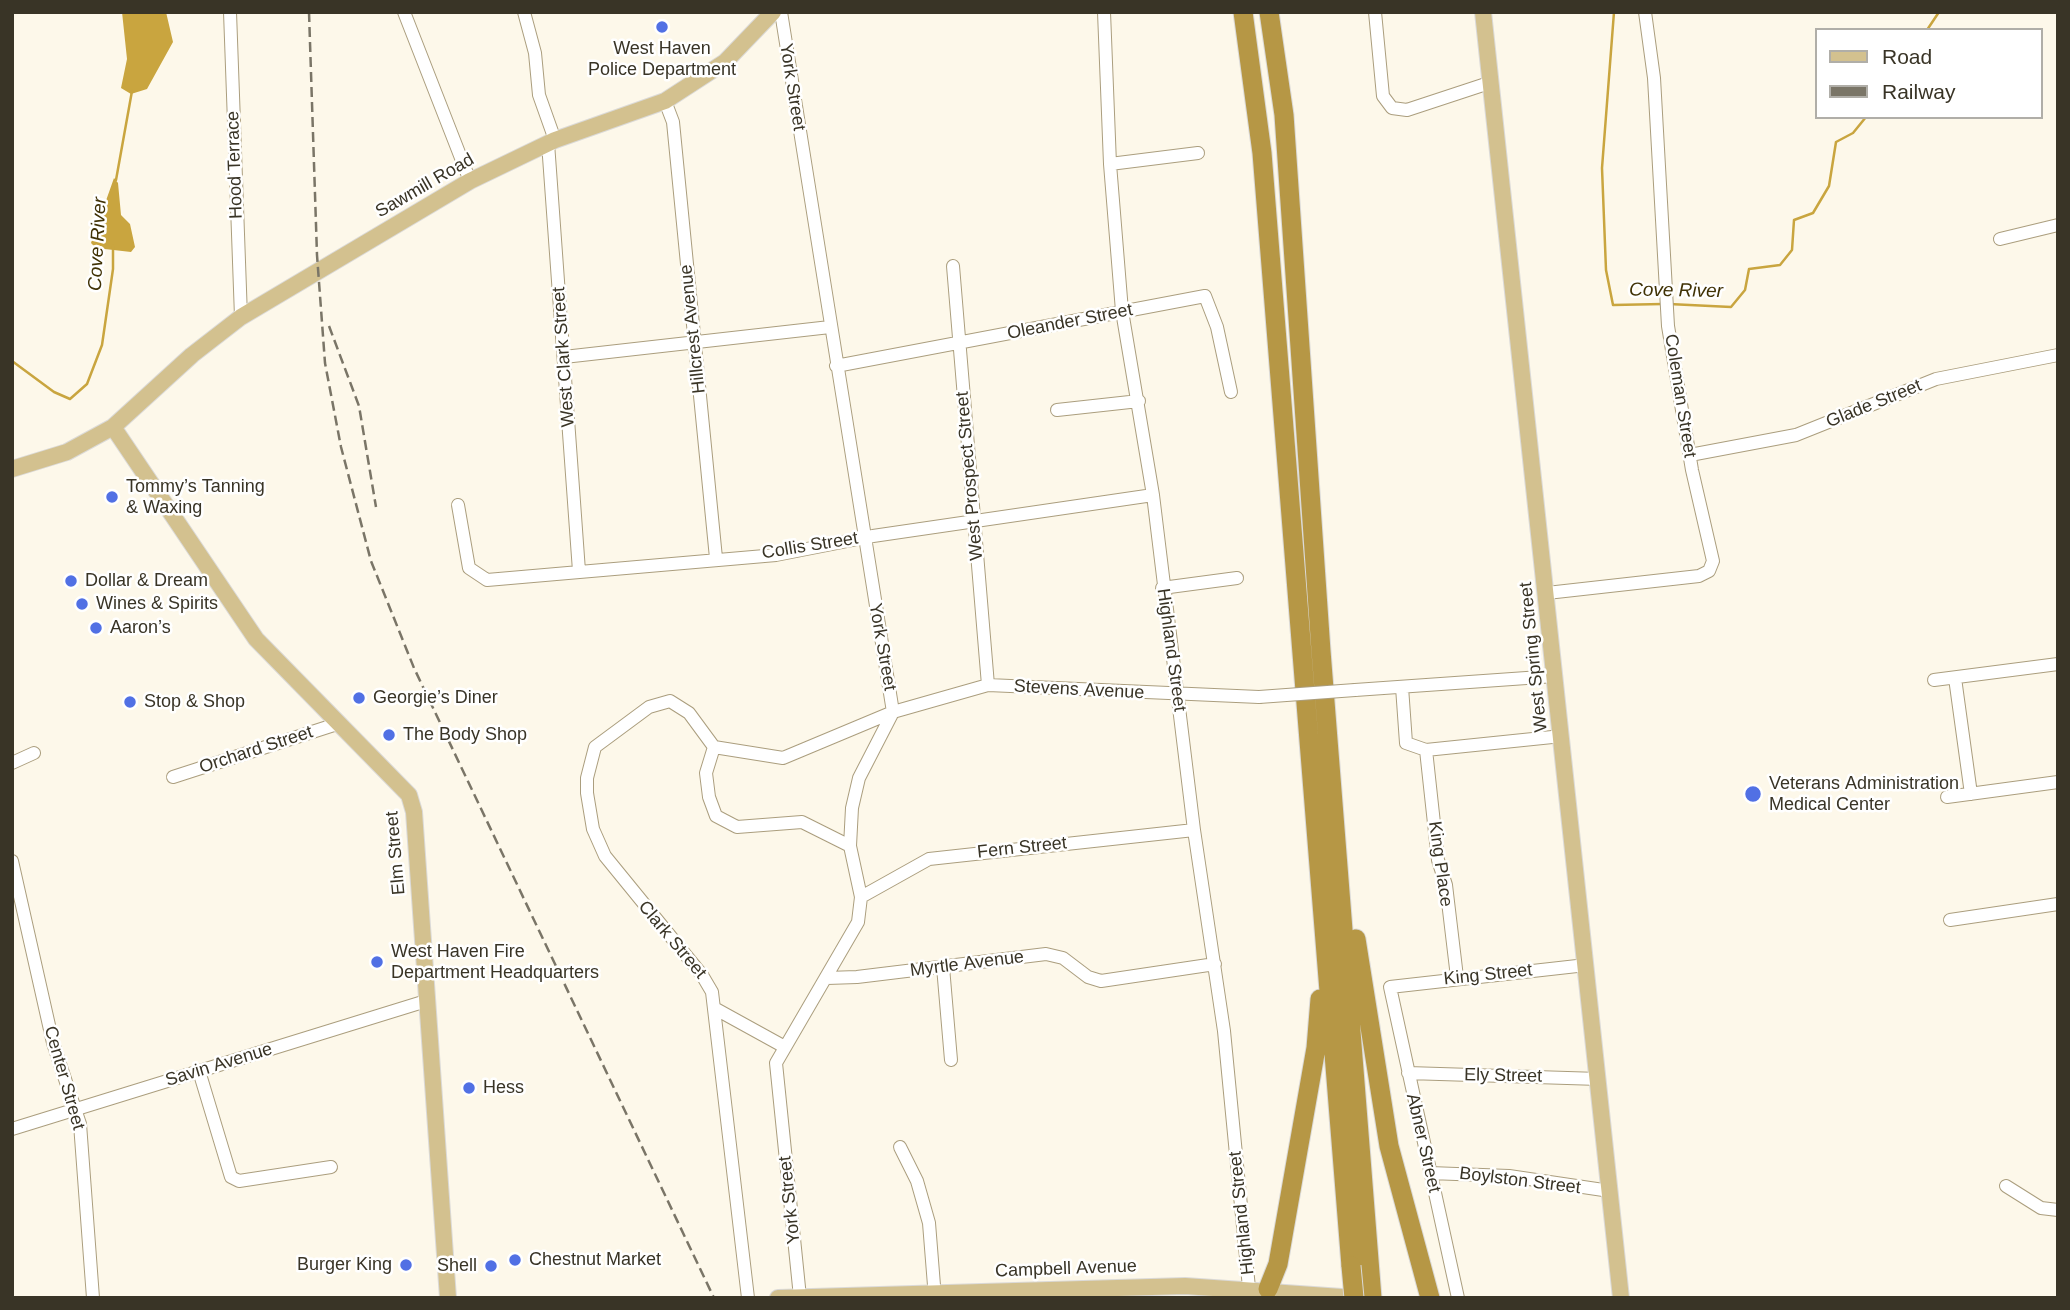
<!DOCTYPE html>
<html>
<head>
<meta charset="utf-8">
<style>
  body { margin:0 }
  #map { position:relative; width:2070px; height:1310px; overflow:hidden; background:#fdf8ea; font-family:Helvetica,sans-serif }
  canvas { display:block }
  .frame { position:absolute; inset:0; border:14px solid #393426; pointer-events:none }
  .legend { position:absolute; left:1815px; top:28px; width:228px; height:91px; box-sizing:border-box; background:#fff; border:2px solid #b0aea8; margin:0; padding:9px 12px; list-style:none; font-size:21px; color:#393426 }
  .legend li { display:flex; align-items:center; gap:14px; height:35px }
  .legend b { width:35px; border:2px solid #b0aea8 }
</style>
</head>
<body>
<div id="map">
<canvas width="2070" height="1310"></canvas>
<div class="frame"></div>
<ul class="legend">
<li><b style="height:9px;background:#d3c18f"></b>Road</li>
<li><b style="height:9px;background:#7a7567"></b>Railway</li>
</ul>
</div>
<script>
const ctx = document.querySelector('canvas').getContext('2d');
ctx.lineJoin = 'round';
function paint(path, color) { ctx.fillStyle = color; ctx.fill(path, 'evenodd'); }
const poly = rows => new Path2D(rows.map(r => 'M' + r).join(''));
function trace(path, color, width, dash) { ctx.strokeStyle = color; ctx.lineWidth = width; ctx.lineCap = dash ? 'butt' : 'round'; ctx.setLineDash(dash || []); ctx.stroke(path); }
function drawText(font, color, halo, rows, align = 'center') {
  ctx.font = font + ' Helvetica,sans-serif'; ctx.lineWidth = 5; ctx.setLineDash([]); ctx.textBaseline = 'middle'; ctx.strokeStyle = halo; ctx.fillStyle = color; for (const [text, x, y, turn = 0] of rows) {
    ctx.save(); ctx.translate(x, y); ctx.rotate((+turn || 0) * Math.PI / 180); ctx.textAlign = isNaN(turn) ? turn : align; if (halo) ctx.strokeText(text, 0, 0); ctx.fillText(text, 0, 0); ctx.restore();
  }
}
const water = poly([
  [122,12,166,12,173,42,147,89,131,94,121,88,127,59],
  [114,178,118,183,121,215,130,224,135,247,131,252,96,248,91,243]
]);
const stream = poly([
  [1614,12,1602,168,1606,270,1613,305,1663,304],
  [1927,30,1939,12],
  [116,180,132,91],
  [1669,304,1731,307,1745,290,1749,269,1780,265,1792,250,1794,220,1813,213,1829,186,1836,142,1853,133,1866,117],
  [12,361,54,392,70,399,87,384,102,345,113,269,113,246]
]);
const minor = poly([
  [230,12,241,317],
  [404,12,470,181],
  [524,12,535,53,539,95,555,140],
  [781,12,893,712,859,778,852,808,850,846,861,897,858,922,776,1063,800,1297],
  [1104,12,1110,164,1122,311,1153,495,1194,830,1224,1031,1249,1288],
  [1375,12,1383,96,1392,108,1407,110,1492,82],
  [665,101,673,122,716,558],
  [548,143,579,571],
  [1110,164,1198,153],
  [2000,239,2058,225],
  [953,266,988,685],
  [564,357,830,327],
  [836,366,1205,296,1217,327,1231,392],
  [1057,410,1139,401],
  [1690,455,1796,435,1936,379,2058,355],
  [458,505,469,568,487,580,776,555,873,536,1153,495],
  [1162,588,1237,578],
  [1547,593,1699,576,1709,571,1713,561,1692,470,1668,326,1654,78,1645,12],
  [1955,678,1971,794],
  [1934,680,2058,664],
  [1402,687,1406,743,1426,750,1562,736],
  [1355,690,1555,676],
  [714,747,689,713,670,701,649,707,595,747,587,778,587,793,593,829,605,856,702,975,712,992,748,1298],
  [1426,750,1438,860,1446,885,1457,977],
  [12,763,34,753],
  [173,777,340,723],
  [1947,797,2058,782],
  [850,846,802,822,737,827,716,816,709,797,706,773,714,747,783,758,893,712,988,685,1259,697],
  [12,861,53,1043,80,1124,93,1298],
  [861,897,929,859,1194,830],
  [1950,920,2058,904],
  [943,967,951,1060],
  [827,978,857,977,1046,954,1063,958,1088,977,1101,981,1215,964],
  [714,1008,783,1046],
  [199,1071,231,1177,239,1181,331,1167],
  [1408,1073,1599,1079],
  [12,1129,426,1001],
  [900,1147,917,1181,929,1223,935,1298],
  [1430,1173,1509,1176,1610,1191],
  [2006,1186,2041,1208,2058,1210],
  [1458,1298,1390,987,1586,965]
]);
const major = poly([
  [1483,12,1621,1298],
  [113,427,256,639,409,795,414,812,448,1298],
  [12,469,67,452,113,427,192,355,241,317,470,181,555,140,665,101,725,62,773,12],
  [778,1298,1185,1286,1356,1298]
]);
const highway = poly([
  [1243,12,1262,153,1351,1266],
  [1269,12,1284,115,1321,651,1372,1298],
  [1356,939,1389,1146,1430,1298],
  [1268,1289,1278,1264,1316,1048,1320,999]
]);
const rail = poly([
  [309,12,317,255,325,363,341,447,371,561,414,668,714,1298],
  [329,326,359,406,376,507]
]);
const minorBridge = poly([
  [1259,697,1355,690]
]);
const highwayBridge = poly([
  [1351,1266,1354,1298]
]);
const markers = [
  [662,27,7,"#5170e4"],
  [112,497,7,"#5170e4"],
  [71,581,7,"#5170e4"],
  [82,604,7,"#5170e4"],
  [96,628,7,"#5170e4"],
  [359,698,7,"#5170e4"],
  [130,702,7,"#5170e4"],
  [389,735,7,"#5170e4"],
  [1753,794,9,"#5170e4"],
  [377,962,7,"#5170e4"],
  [469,1088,7,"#5170e4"],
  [515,1260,7,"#5170e4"],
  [406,1265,7,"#5170e4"],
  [491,1266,7,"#5170e4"]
];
const poiNames = [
  ["West Haven",662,49,"center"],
  ["Police Department",662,70,"center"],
  ["Tommy’s Tanning",126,487],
  ["& Waxing",126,508],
  ["Dollar & Dream",85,581],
  ["Wines & Spirits",96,604],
  ["Aaron’s",110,628],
  ["Georgie’s Diner",373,698],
  ["Stop & Shop",144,702],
  ["The Body Shop",403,735],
  ["Veterans Administration",1769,784],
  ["Medical Center",1769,805],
  ["West Haven Fire",391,952],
  ["Department Headquarters",391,973],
  ["Hess",483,1088],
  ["Chestnut Market",529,1260],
  ["Burger King",392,1265,"right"],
  ["Shell",477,1266,"right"]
];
const streetNames = [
  ["York Street",792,87,81],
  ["Hood Terrace",235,165,-92],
  ["Sawmill Road",425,186,-30],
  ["Oleander Street",1070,322,-11],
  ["Hillcrest Avenue",693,329,-96],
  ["West Clark Street",564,357,-94],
  ["Coleman Street",1680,396,81],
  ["Glade Street",1874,404,-22],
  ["West Prospect Street",970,476,-95],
  ["Collis Street",810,546,-9],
  ["York Street",882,647,80],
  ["Highland Street",1171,650,82],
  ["West Spring Street",1534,657,-96],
  ["Stevens Avenue",1079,690,3],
  ["Orchard Street",256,750,-18],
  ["Fern Street",1022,848,-6],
  ["Elm Street",396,853,-95],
  ["King Place",1440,864,82],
  ["Clark Street",672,940,50],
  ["Myrtle Avenue",967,964,-7],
  ["King Street",1488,975,-6],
  ["Savin Avenue",219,1065,-17],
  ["Ely Street",1503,1076,1],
  ["Center Street",64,1078,74],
  ["Abner Street",1423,1143,77],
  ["Boylston Street",1520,1181,7],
  ["York Street",790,1200,-96],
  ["Highland Street",1242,1213,-96],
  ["Campbell Avenue",1066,1269,-2]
];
const waterNames = [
  ["Cove River",98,244,-87],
  ["Cove River",1676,291,1]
];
paint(water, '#c9a53f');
trace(stream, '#c9a53f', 2.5);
trace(minor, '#ab9e7e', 14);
trace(major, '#dbdad8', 18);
trace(highway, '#dbdad8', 21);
trace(minor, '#fff', 12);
trace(major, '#d3c18f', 16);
trace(highway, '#b69745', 19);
trace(rail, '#7a7567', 2.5, [10, 5]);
trace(minorBridge, '#ab9e7e', 14, []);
trace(highwayBridge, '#dbdad8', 21, []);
trace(minorBridge, '#fff', 12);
trace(highwayBridge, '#b69745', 19);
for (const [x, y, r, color] of markers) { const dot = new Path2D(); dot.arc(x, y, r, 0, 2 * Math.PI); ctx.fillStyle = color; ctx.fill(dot); trace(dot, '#fff', 2.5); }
drawText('18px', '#393426', '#fff', poiNames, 'left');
drawText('18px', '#393426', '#fff', streetNames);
drawText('italic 19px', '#403205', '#fff', waterNames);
</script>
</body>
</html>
